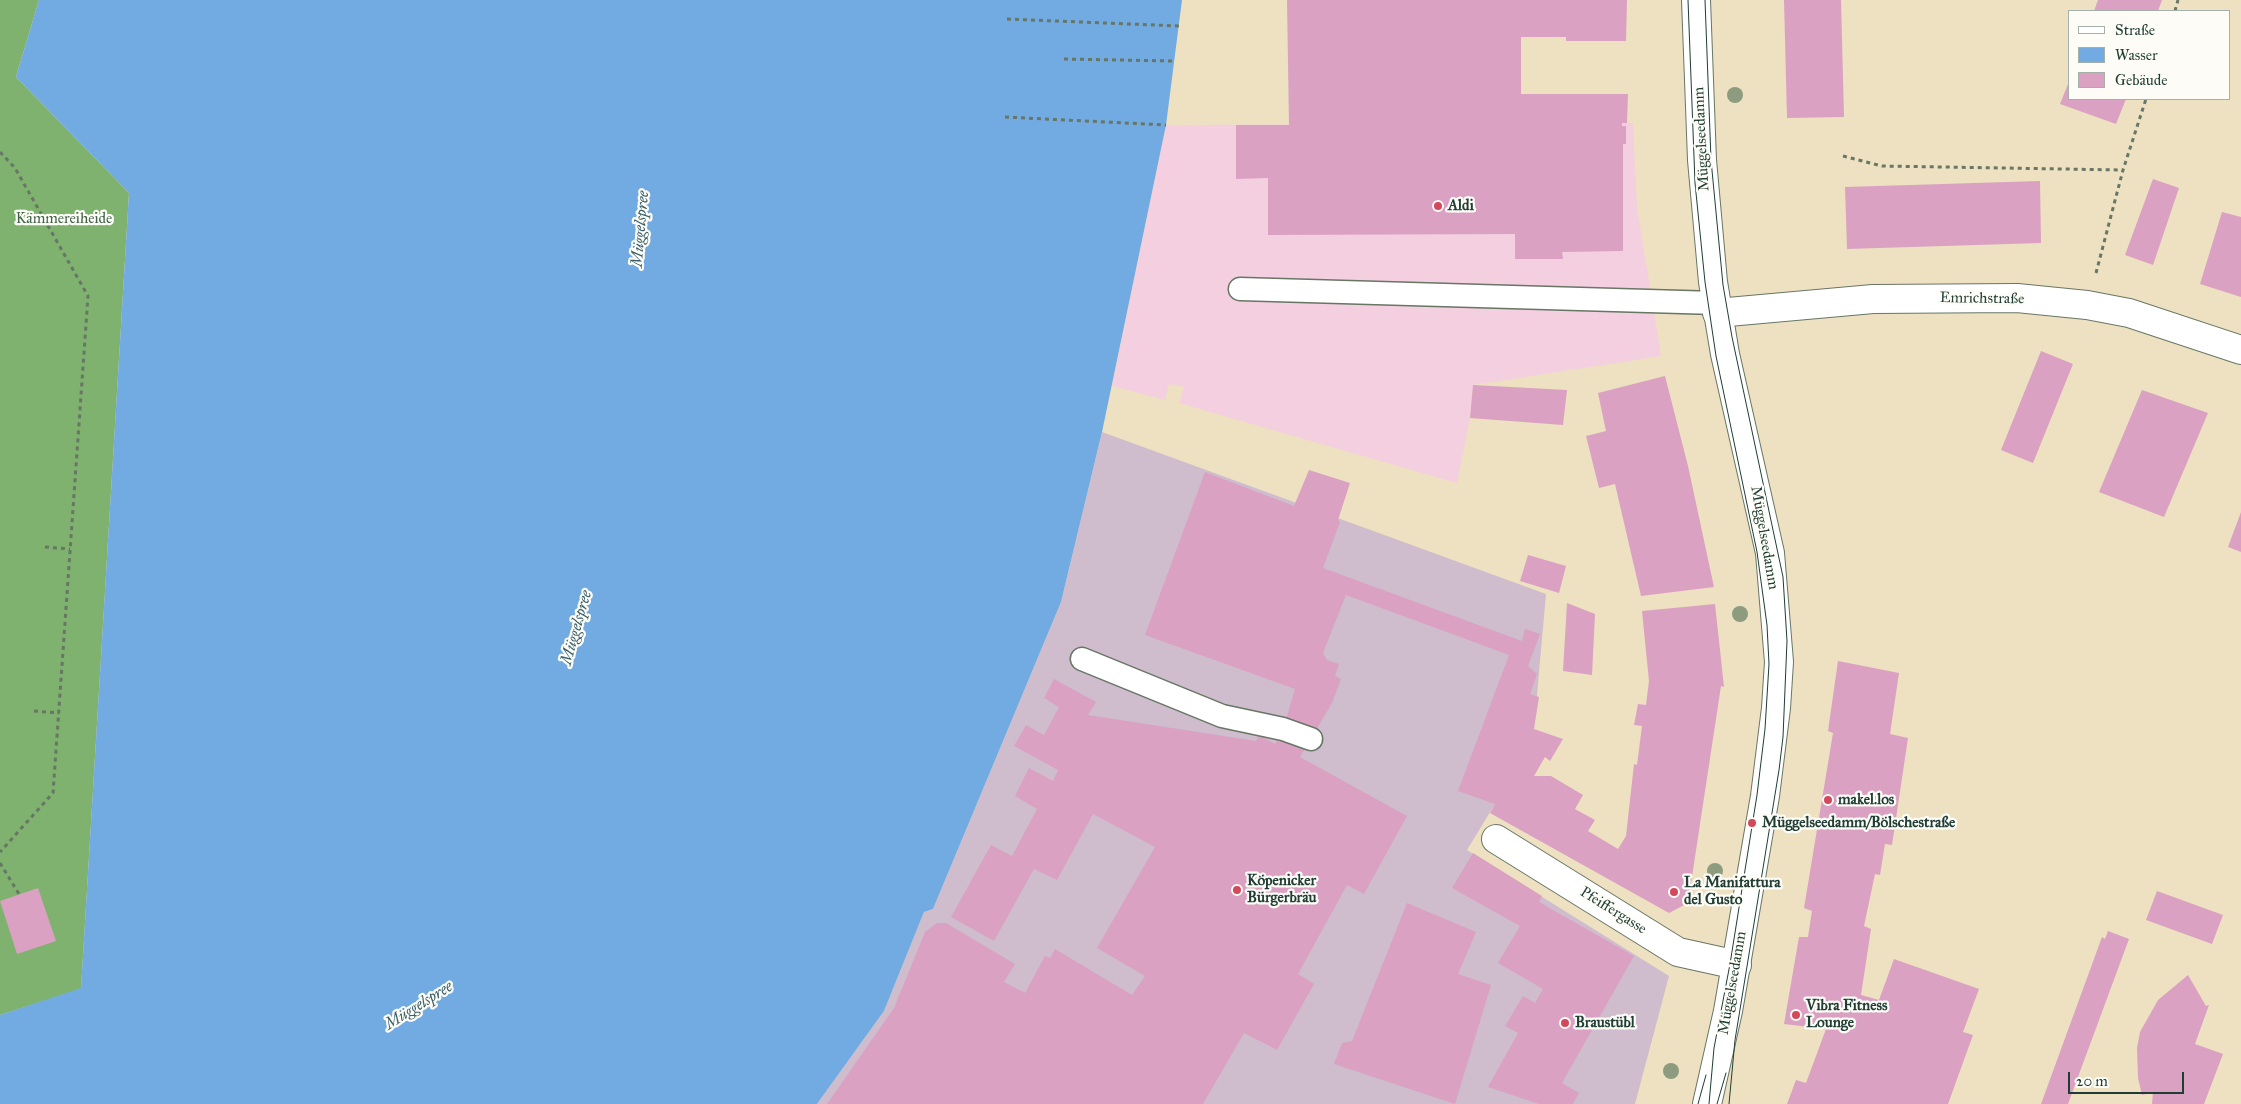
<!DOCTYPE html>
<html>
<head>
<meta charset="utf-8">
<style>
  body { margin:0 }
  #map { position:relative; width:2241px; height:1104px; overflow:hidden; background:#ede1c1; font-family:"IM FELL Great Primer",serif }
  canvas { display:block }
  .legend { position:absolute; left:2068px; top:10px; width:162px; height:90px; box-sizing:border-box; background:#fdfcf7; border:1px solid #a4b0a9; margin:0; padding:6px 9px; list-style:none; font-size:15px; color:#1f3d34 }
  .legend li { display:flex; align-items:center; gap:10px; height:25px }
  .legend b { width:25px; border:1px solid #a4b0a9 }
  .scale { position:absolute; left:2068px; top:1072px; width:116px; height:22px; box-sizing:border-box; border:2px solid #1f3d34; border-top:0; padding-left:6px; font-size:15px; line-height:18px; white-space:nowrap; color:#1f3d34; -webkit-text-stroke:4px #fdfcf7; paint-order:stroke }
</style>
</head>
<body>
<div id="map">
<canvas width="2241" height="1104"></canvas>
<ul class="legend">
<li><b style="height:6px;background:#fff"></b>Straße</li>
<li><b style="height:14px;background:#72abe2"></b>Wasser</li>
<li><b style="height:14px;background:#daa1c2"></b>Gebäude</li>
</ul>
<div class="scale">20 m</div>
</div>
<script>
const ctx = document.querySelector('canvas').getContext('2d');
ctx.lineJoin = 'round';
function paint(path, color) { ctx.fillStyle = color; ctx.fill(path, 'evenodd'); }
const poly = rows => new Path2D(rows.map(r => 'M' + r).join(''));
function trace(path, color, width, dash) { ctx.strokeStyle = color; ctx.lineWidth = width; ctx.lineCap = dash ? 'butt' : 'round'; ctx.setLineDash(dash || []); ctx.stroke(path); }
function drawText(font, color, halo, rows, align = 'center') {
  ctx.font = font + ' "IM FELL Great Primer",serif'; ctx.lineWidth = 4.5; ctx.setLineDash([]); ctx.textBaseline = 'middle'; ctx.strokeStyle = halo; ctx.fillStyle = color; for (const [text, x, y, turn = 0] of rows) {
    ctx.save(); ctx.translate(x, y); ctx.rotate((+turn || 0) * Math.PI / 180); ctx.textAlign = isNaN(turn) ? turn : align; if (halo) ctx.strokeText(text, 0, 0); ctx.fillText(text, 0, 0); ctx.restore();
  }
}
const built = poly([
  [1633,123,1637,207,1661,356,1473,385,1470,418,1457,483,1179,403,1184,387,1169,384,1165,400,1112,386,1166,125]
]);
const industrial = poly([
  [1102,432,1546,594,1534,729,1495,804,1467,850,1669,976,1635,1104,817,1104,884,1011,924,912,933,909,1061,602]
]);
const forest = poly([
  [0,0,39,0,16,77,129,193,81,989,0,1015]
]);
const water = poly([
  [39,0,1182,0,1166,125,1102,432,1061,602,933,909,924,912,884,1011,817,1104,0,1104,0,1015,81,988,129,193,16,77]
]);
const building = poly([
  [1287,0,1627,0,1626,41,1566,41,1566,37,1521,37,1521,94,1628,94,1627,123,1622,123,1622,126,1626,126,1626,144,1623,144,1623,251,1562,252,1563,259,1515,259,1515,234,1268,235,1268,178,1236,179,1236,125,1289,125],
  [1784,0,1841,0,1844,117,1787,118],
  [2098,0,2162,0,2158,11,2094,11],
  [2070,79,2070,99,2126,99,2116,124,2060,104],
  [2153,179,2179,188,2153,265,2125,255],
  [2040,181,2041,243,1847,249,1845,187],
  [2222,212,2241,217,2241,297,2200,284],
  [2041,351,2073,364,2033,463,2001,450],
  [1665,376,1688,466,1714,587,1641,596,1615,484,1599,488,1586,436,1606,431,1598,393],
  [1473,385,1567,390,1563,425,1470,418],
  [2142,390,2208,413,2164,517,2099,492],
  [1309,470,1350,483,1338,520,1340,522,1323,568,1522,641,1525,629,1540,634,1528,666,1537,674,1530,694,1539,697,1534,729,1563,739,1550,761,1545,757,1534,776,1551,776,1583,795,1575,809,1595,820,1588,831,1618,849,1626,836,1634,764,1637,765,1642,726,1634,725,1638,704,1646,705,1649,681,1642,611,1715,604,1724,687,1721,686,1688,903,1669,913,1490,813,1495,804,1458,791,1509,655,1346,595,1323,653,1327,660,1339,664,1335,676,1341,679,1332,703,1300,757,1407,816,1364,894,1347,885,1298,974,1314,984,1277,1050,1244,1033,1203,1104,827,1104,894,1008,925,932,937,923,946,923,1015,964,1004,982,1025,993,1045,956,1050,958,1055,949,1132,995,1145,976,1097,948,1155,847,1093,814,1057,880,1034,869,994,941,951,917,991,845,1012,856,1037,809,1015,796,1029,768,1053,781,1058,770,1014,746,1026,725,1044,735,1059,707,1044,698,1054,679,1096,702,1088,715,1256,741,1259,735,1275,744,1283,729,1295,689,1145,635,1205,472,1294,506],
  [2241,512,2241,552,2228,547],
  [1528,555,1566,566,1559,593,1520,581],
  [1567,603,1595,614,1592,675,1563,671],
  [1838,661,1899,673,1890,734,1908,738,1892,845,1885,844,1880,875,1875,874,1864,926,1871,929,1861,995,1879,1000,1894,959,1979,989,1963,1032,1973,1035,1948,1104,1787,1104,1796,1080,1806,1083,1826,1029,1784,1024,1799,937,1808,937,1812,911,1804,908,1833,733,1828,731],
  [1473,853,1542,896,1539,902,1634,956,1562,1083,1579,1093,1573,1104,1539,1104,1488,1087,1518,1033,1505,1026,1523,996,1535,1003,1543,989,1498,963,1520,926,1452,888],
  [38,888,56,941,17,954,0,901],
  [2157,891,2223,915,2212,944,2146,920],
  [1407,903,1476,932,1458,974,1491,985,1455,1104,1334,1064,1342,1043,1352,1041],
  [2108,931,2129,939,2068,1104,2041,1104,2102,937,2105,939],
  [2188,975,2206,1006,2209,1005,2195,1044,2223,1054,2204,1104,2152,1104,2153,1092,2142,1095,2138,1078,2137,1048,2140,1032,2158,1000]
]);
const path = poly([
  [2175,11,2178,0],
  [1007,19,1179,26],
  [1064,59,1174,61],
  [1005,117,1166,125],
  [0,152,15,168,88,296,53,793,0,852],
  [1843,156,1882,166,2123,170],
  [2096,273,2123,170,2146,99],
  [45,547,70,549],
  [34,711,59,713],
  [0,863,19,894]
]);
const lane = poly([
  [1240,289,1716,303],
  [1082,659,1222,716,1283,729,1311,739]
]);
const street = poly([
  [1717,313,1873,299,2017,298,2087,305,2129,313,2241,350],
  [1496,839,1678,952,1737,965]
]);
const secondary = poly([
  [1696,0,1702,160,1713,282,1725,354,1770,553,1779,662,1776,708,1765,796,1728,1011,1707,1104]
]);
const tram = poly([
  [1688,0,1695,183,1705,282,1716,356,1757,552,1767,625,1769,664,1765,729,1757,795,1730,964,1714,1048,1709,1104],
  [1705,0,1711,160,1723,285,1732,337,1783,577,1787,641,1783,737,1779,770,1735,1040,1729,1104],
  [1698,1104,1706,1075],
  [1717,1104,1726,1073]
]);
const trees = [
  [1735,95],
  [1740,614],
  [1715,871],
  [1671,1071]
];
const markers = [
  [1438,206,5,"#d1495b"],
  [1828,800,5,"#d1495b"],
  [1752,823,5,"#d1495b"],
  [1237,890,5,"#d1495b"],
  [1674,892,5,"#d1495b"],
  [1796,1015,5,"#d1495b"],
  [1565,1023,5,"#d1495b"]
];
const streetNames = [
  ["Müggelseedamm",1702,139,-93],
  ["Emrichstraße",1982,299,1],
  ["Müggelseedamm",1764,538,80],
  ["Pfeiffergasse",1613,911,32],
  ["Müggelseedamm",1733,983,-80]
];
const poiNames = [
  ["Aldi",1448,206],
  ["makel.los",1838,800],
  ["Müggelseedamm/Bölschestraße",1762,823],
  ["Köpenicker",1247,881],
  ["Bürgerbräu",1247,898],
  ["La Manifattura",1684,883],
  ["del Gusto",1684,900],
  ["Vibra Fitness",1806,1006],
  ["Lounge",1806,1023],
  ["Braustübl",1575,1023]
];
const parkNames = [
  ["Kämmereiheide",64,219]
];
const waterNames = [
  ["Müggelspree",641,229,-85],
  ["Müggelspree",577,628,-74],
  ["Müggelspree",419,1006,-32]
];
paint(built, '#f3cfdf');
paint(industrial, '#cfbdce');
paint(forest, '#7eb26e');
paint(water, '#72abe2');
paint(building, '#daa1c2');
trace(lane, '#677665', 25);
trace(street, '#677665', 30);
trace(secondary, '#677665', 30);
trace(path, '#677665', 3, [4, 4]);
trace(lane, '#fff', 22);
trace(street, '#fff', 28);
trace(secondary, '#fff', 28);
trace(tram, '#1f3d34', 1);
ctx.fillStyle = '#8d9b7e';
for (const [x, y] of trees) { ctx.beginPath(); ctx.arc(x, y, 8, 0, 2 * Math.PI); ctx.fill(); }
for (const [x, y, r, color] of markers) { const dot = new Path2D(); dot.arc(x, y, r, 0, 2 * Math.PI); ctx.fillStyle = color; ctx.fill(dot); trace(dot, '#fdfcf7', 2); }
drawText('15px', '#1f3d34', '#fdfcf7', streetNames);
drawText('bold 15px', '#1f3d34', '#fdfcf7', poiNames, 'left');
drawText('15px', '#3f6247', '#fdfcf7', parkNames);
drawText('italic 16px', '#385e68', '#fdfcf7', waterNames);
</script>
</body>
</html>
